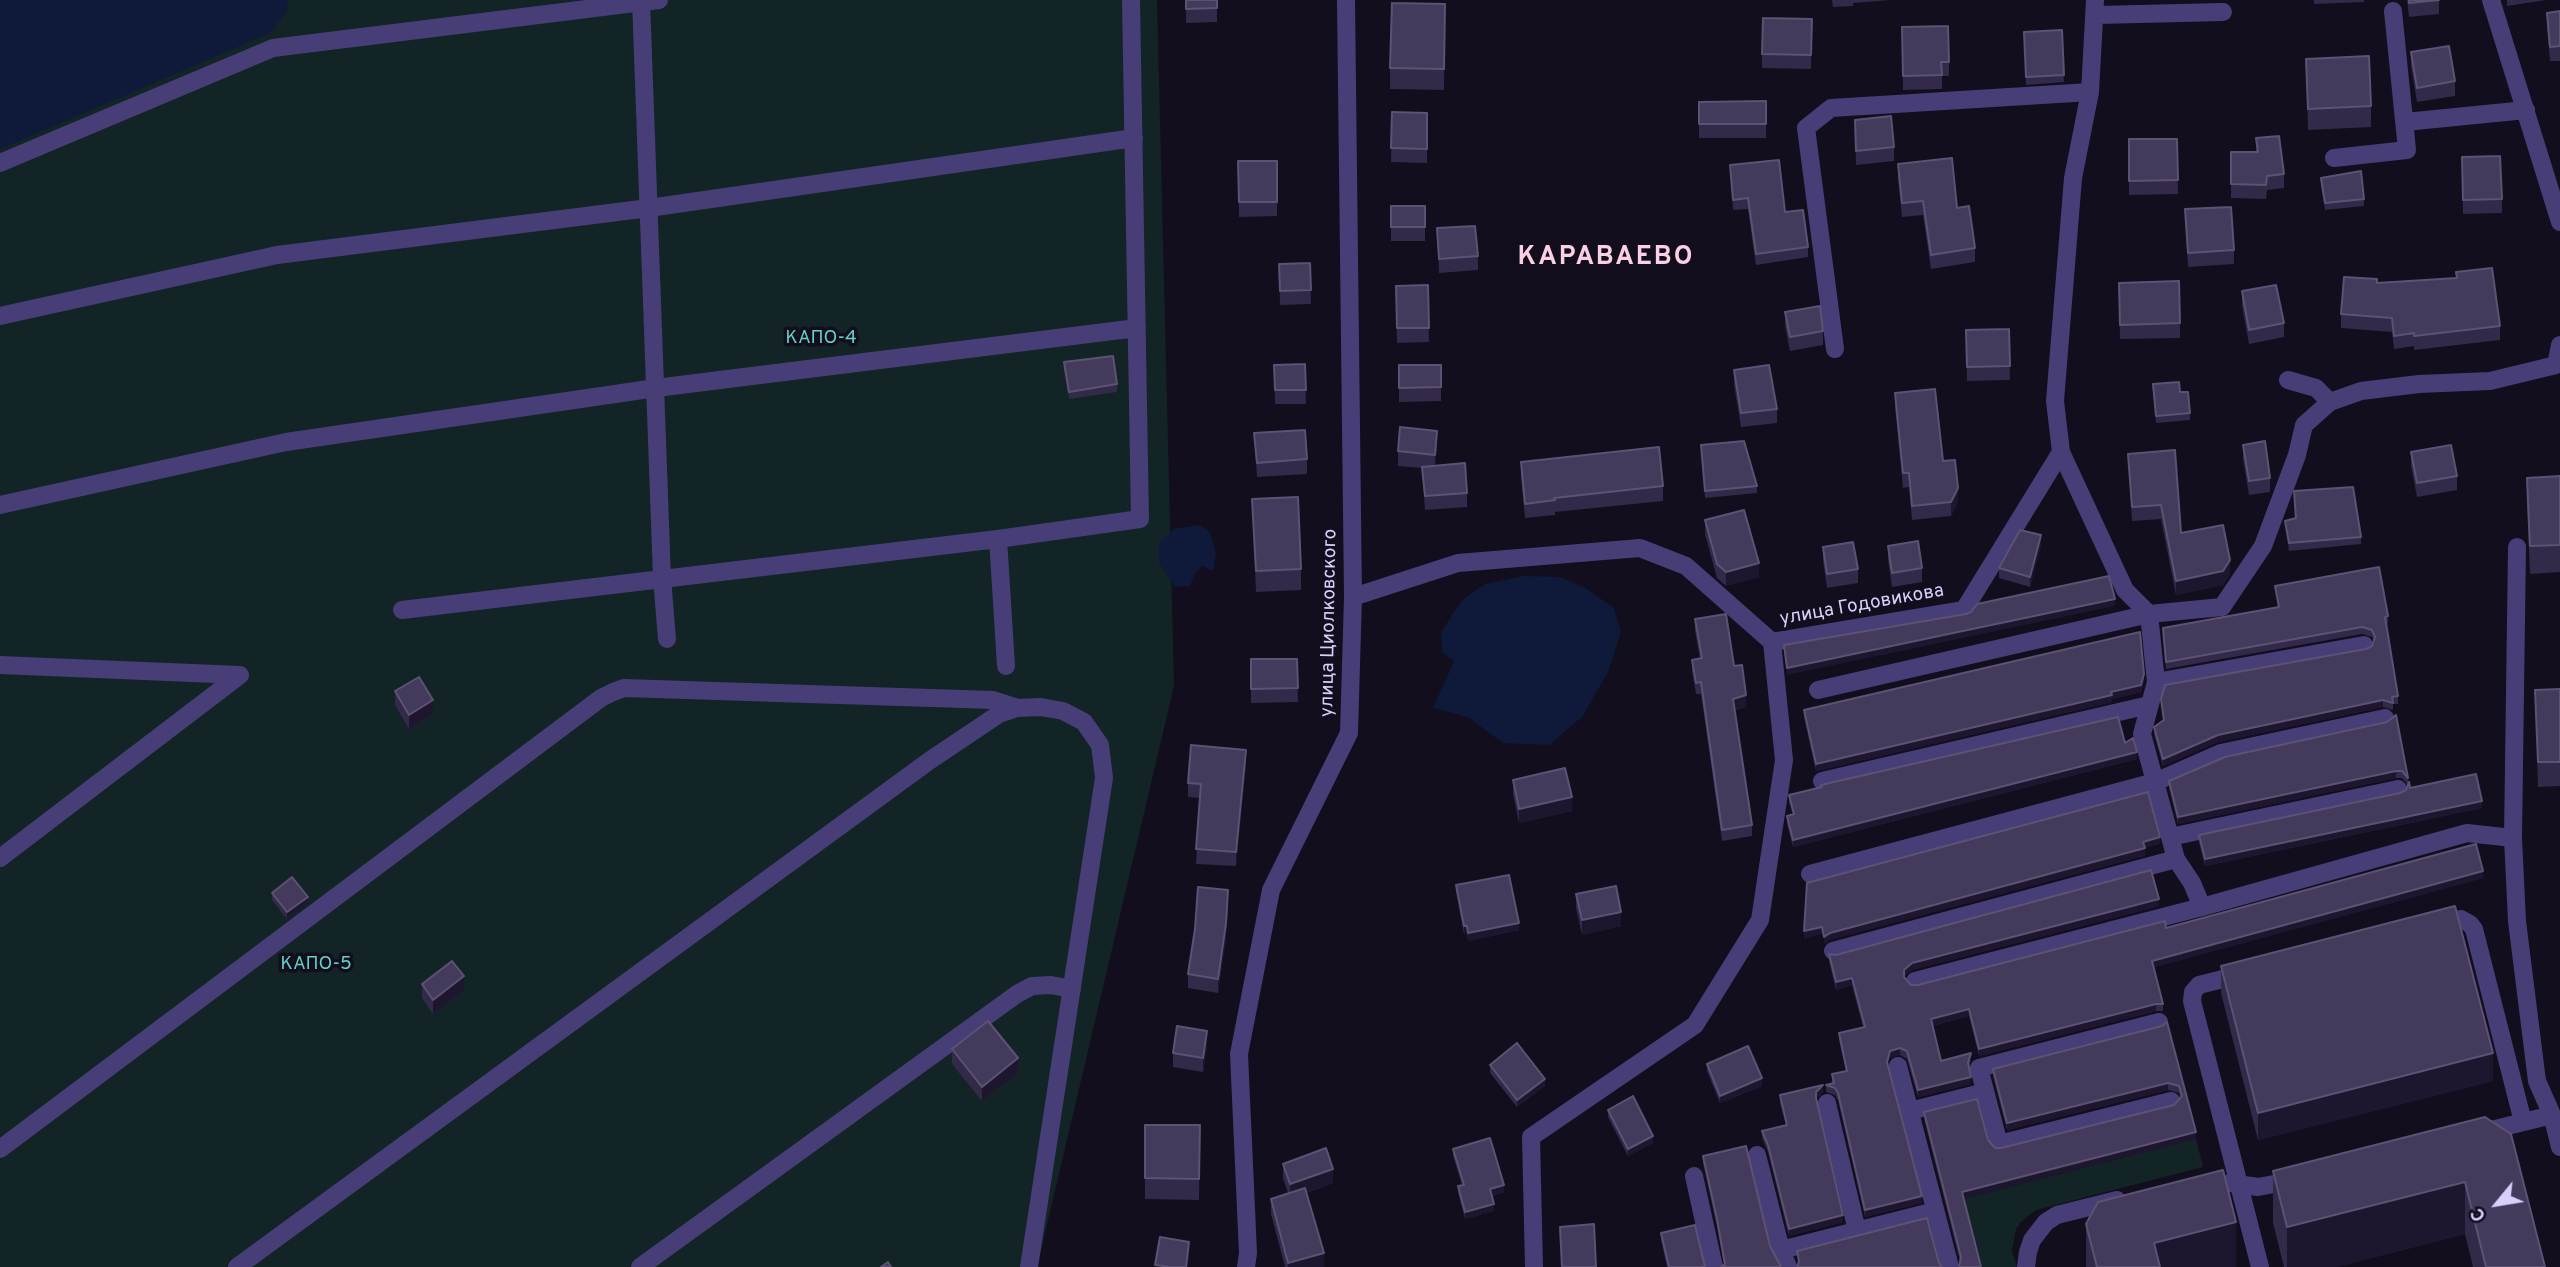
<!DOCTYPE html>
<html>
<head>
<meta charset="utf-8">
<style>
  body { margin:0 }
  #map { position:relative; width:2560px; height:1267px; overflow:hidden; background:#120e1d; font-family:Overpass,sans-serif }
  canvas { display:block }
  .north { position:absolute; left:2462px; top:1169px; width:70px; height:70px; -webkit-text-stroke:5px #120e1d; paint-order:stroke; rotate:240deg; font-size:19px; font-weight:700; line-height:28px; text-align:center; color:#d9cffa }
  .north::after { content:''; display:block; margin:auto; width:24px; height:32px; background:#d9cffa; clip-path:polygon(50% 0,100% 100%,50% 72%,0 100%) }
</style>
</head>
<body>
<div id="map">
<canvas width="2560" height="1267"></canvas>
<div class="north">С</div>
</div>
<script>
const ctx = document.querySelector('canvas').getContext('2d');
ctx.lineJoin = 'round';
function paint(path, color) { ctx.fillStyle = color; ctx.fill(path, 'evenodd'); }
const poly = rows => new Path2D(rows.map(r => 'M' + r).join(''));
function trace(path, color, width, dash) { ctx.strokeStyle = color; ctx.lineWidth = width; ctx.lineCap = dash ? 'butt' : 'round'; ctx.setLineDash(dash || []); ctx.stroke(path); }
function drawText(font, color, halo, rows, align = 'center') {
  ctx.font = font + ' Overpass,sans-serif'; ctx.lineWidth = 7; ctx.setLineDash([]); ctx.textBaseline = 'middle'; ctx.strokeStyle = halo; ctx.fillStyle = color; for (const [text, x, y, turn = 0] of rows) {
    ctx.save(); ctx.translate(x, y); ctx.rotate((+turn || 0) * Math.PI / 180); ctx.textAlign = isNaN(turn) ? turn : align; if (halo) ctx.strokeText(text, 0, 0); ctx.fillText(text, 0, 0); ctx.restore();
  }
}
const green = poly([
  [0,0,1157,0,1174,686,1037,1267,0,1267],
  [2196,1139,2203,1167,2036,1210,2021,1222,2016,1229,2012,1251,2017,1267,1979,1267,1962,1199]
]);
const water = poly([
  [0,0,287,0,288,10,270,33,0,149],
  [1199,525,1210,532,1216,553,1213,571,1202,566,1195,573,1190,586,1175,587,1159,563,1159,543,1174,529],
  [1523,576,1560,577,1587,589,1614,608,1621,632,1608,672,1582,717,1549,745,1503,743,1468,717,1433,708,1454,661,1442,652,1441,632,1462,600,1485,584]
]);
const minor = poly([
  [641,0,662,578,667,639],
  [2491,0,2560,222],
  [2096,15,2223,12],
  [2405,122,2526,110],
  [2334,158,2407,150,2393,11],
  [0,163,273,48,659,0],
  [0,316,277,255,649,208,1134,138],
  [1835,349,1806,128,1831,108,2090,92],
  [2288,380,2316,388,2330,402],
  [2061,452,2125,590,2149,614,2222,607,2263,546,2297,455,2304,425,2330,402,2361,391,2419,384,2490,381,2556,365,2560,345],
  [0,505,286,442,656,388,1137,328],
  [998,539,1006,666],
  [2517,547,2513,838,2517,921,2537,1081,2552,1115,2560,1147],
  [1353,597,1458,563,1640,548,1686,566,1772,642],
  [402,610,998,539,1140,519,1131,0],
  [0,665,240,675,0,858],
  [2156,682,2364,645],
  [1818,690,2149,614,2156,682,2142,734,2176,859,2192,883,2202,907,2467,833,2513,838],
  [1822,781,2149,705],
  [2170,837,2398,789],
  [1810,874,2155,782,2221,753,2385,718],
  [2436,924,2461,919,2470,924,2474,929,2523,1122],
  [1833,951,2176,859],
  [2243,974,2199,985,2193,992,2192,1001,2260,1267],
  [1915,981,2202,907],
  [2159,1022,1979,1068,1999,1144,2171,1101],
  [1898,1066,1950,1267],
  [1827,1103,1857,1231],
  [1910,1111,1985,1092],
  [2479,1133,2552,1115],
  [0,1149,601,698,613,692,624,688,993,700,1018,708],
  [1757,1155,1781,1250,1788,1267],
  [1694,1176,1714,1267],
  [2230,1183,2258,1187,2295,1180],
  [1781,1250,1935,1211],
  [237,1267,929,761,999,714,1017,708,1041,707,1063,711,1084,722,1100,745,1104,778,1029,1267],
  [640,1267,1017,994,1032,986,1051,985,1072,989],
  [1246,1267,1248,1253,1239,1054,1271,890,1349,733,1353,597,1346,0],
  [1534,1267,1531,1137,1695,1025,1760,920,1784,760,1772,642,1964,610,2061,452,2055,401,2073,178,2090,92,2095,0],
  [2026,1267,2028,1252,2032,1240,2046,1222,2057,1215,2117,1200]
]);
const wall = poly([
  [1186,0,1217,0,1217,22,1186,23],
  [1832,0,1891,0,1853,3,1853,6,1833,7],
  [2314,0,2364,0,2364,2,2314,4],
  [2407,0,2439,0,2439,14,2409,17],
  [2507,0,2546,0,2507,6],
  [2560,11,2560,61,2550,61,2547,27,2547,13],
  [1812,19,1811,69,1762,68,1762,54],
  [1445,25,1444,90,1390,89,1390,68],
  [1902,27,1949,62,1949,76,1942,76,1942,89,1903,90],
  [2062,30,2064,82,2026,85,2024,32],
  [2411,52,2455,81,2455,96,2417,102,2411,66],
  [2306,59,2371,106,2371,127,2308,130],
  [1766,101,1766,138,1699,138,1699,102],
  [1392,112,1427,113,1427,163,1391,162],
  [1855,120,1894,147,1894,161,1856,165],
  [2256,138,2284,174,2284,188,2267,190,2266,199,2231,198,2231,152,2256,152],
  [2129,139,2177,139,2178,194,2129,195],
  [2462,157,2502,199,2502,213,2463,214],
  [1238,161,1277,161,1277,216,1239,217],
  [1898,164,1975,248,1975,262,1931,269,1923,215,1902,217,1898,178],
  [1730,165,1785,212,1808,247,1808,257,1756,265,1748,209,1733,210],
  [2321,178,2364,199,2364,206,2325,210,2321,185],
  [1391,206,1425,206,1425,241,1391,241],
  [2185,209,2234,250,2234,264,2188,267],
  [1437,228,1478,256,1478,270,1439,273],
  [1310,263,1311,304,1280,305,1279,264],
  [2456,272,2500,326,2500,340,2414,350,2414,346,2394,349,2392,332,2341,328,2341,314,2377,283,2456,278],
  [2119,283,2180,323,2180,338,2120,339],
  [1428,285,1429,342,1397,343,1396,286],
  [2242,291,2284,323,2284,337,2249,344,2242,306],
  [1785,312,1823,331,1823,345,1790,351,1785,326],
  [2009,329,2010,380,1967,381,1966,330],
  [1064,362,1117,384,1117,392,1069,399,1064,370],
  [1305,364,1306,404,1275,404,1274,365],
  [1399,365,1441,365,1441,401,1399,402],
  [1734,370,1777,409,1777,423,1741,427,1734,385],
  [2153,384,2180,392,2190,413,2190,420,2156,423],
  [1895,393,1943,461,1958,502,1951,516,1912,520,1909,487,1903,488,1895,407],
  [1254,433,1307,459,1307,474,1257,477],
  [1437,445,1435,466,1467,493,1467,507,1425,510,1422,468,1398,466,1398,451],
  [1701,445,1757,486,1757,493,1705,498],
  [2243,445,2270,478,2270,492,2249,495,2243,459],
  [2411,452,2457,476,2457,490,2417,497,2411,466],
  [2128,454,2181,533,2230,574,2223,585,2176,595,2161,519,2132,521],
  [1521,462,1663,486,1663,501,1555,512,1555,515,1525,518,1521,476],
  [2560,476,2560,572,2530,574,2527,505,2527,478],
  [2294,491,2361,537,2361,544,2289,551,2285,521,2295,519],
  [1252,499,1301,569,1301,590,1256,592],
  [1705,520,1759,577,1726,586,1717,578,1705,534],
  [2041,545,2030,587,1999,578,1999,568],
  [1888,546,1922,568,1922,582,1892,587,1888,560],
  [1823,547,1858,569,1858,583,1827,588,1823,561],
  [2275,586,2388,616,2388,623,2386,624,2398,696,2398,704,2393,704,2393,710,2383,707,2218,742,2163,766,2154,734,2154,727,2163,720,2161,699,2366,649,2372,646,2374,641,2372,637,2362,634,2166,669,2163,628,2278,607],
  [1695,619,1734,666,1746,707,1735,710,1752,825,1752,836,1722,841,1701,694,1696,694,1692,671,1692,660,1700,659,1695,631],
  [1251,659,1297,659,1298,702,1251,703],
  [2144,681,2141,692,2112,699,2112,702,1816,771,1804,717,1804,710],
  [2560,689,2560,786,2538,787,2535,690],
  [395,691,433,714,409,729,395,705],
  [2387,722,2408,778,2408,784,2410,788,2482,808,2205,866,2199,842,2199,835,2400,793,2406,790,2408,785,2402,778,2396,778,2178,824,2169,788,2169,781],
  [2125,743,2137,759,1793,847,1787,824,1787,816,1793,815,1789,802,1789,795],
  [1246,764,1236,866,1196,864,1200,798,1188,797,1188,783],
  [1513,780,1572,811,1519,823,1513,794],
  [2483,878,2154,967,2163,1004,2163,1011,2156,1011,1979,1056,1969,1016,1932,1026,1941,1061,1971,1060,1969,1067,1971,1084,1918,1097,1907,1059,1900,1055,1890,1058,1888,1065,1922,1203,1865,1217,1838,1100,1835,1095,1826,1092,1826,1085,1832,1083,1832,1074,1846,1071,1839,1040,1839,1033,1863,1027,1852,985,1836,990,1829,961,1829,954,1836,955,2159,906,1912,970,1904,977,1911,985,1918,985,2166,928],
  [1456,885,1519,930,1468,941,1467,933,1464,934,1456,892],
  [272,893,308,904,287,919,272,900],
  [1576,894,1621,926,1582,935,1576,908],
  [1228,904,1226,937,1218,993,1188,988,1188,974],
  [2221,966,2493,1081,2258,1140,2221,993],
  [422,984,464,991,433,1014,422,998],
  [2162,1026,2196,1139,1963,1198,1981,1267,1960,1261,1924,1119,1924,1112,1988,1140,1995,1148,2001,1148,2174,1105,2180,1098,2179,1093,2168,1090,2007,1130,1993,1076,1993,1069],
  [1207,1045,1203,1072,1173,1067,1173,1053],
  [952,1049,1018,1073,982,1101,952,1064],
  [1707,1064,1762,1086,1720,1103,1707,1071],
  [1490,1065,1545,1086,1517,1107,1490,1073],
  [1823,1092,1816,1099,1843,1222,1789,1236,1768,1152,1762,1138,1762,1131,1786,1125,1780,1103,1780,1095],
  [1608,1110,1653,1143,1628,1156,1608,1117],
  [2485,1117,2545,1267,2473,1267,2465,1234,2336,1267,2284,1267,2273,1223,2273,1171],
  [1145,1125,1200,1125,1199,1200,1145,1199],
  [1453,1149,1504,1192,1492,1196,1494,1211,1465,1219,1458,1193,1458,1186,1462,1185,1453,1156],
  [1703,1156,1770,1246,1724,1265,1717,1227,1703,1163],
  [1283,1164,1333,1183,1306,1193,1324,1267,1285,1267,1271,1214,1271,1199,1288,1193,1283,1178],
  [2086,1224,2236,1267,2086,1267],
  [1661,1233,1705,1267,1667,1267,1661,1240]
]);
const shadedWall = poly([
  [1437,431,1437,445,1435,469,1435,455],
  [1958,488,1958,502,1951,516,1951,502],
  [2041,535,2041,545,2030,587,2030,577],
  [2230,560,2230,574,2223,585,2176,595,2176,581],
  [1759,563,1759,577,1726,586,1726,572],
  [2115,599,2115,606,1787,675,1787,668],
  [2144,674,2144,681,2141,692,2112,699,2112,702,1816,771,1816,764,2111,692],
  [1746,695,1746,707,1733,710,1733,699],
  [433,700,433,714,409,729,409,715],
  [2383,700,2383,707,2218,742,2163,766,2163,759,2218,735],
  [1246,750,1246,764,1236,866,1236,852],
  [2137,752,2137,759,1793,847,1793,840],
  [2396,771,2396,778,2178,824,2178,817],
  [1572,797,1572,811,1519,823,1519,809],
  [2482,801,2482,808,2205,866,2205,859],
  [2160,837,2160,844,2143,849,2143,842],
  [2145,848,2145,856,1830,940,1824,944,1824,937,1830,933],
  [2483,871,2483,878,2152,968,2152,961],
  [1228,890,1226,937,1218,993,1218,979],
  [308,897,308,904,287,919,287,912],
  [2159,899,2159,906,1912,970,1904,977,1904,970,1912,963],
  [1621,912,1621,926,1582,935,1582,920],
  [1519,923,1519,930,1468,941,1468,933],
  [1464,926,1467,926,1467,933,1464,934],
  [1822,927,1822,934,1804,939,1804,931],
  [464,976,464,991,433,1014,433,1000],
  [1852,978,1852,985,1836,990,1836,982],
  [2156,1004,2156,1011,1979,1056,1979,1049],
  [1969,1009,1969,1016,1931,1026,1931,1019],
  [1207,1031,1207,1045,1203,1072,1203,1058],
  [1900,1048,1900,1055,1890,1058,1887,1069,1887,1062,1890,1051],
  [2493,1053,2493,1081,2258,1140,2258,1113],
  [1018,1058,1018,1073,982,1101,982,1087],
  [1971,1077,1971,1084,1918,1097,1918,1090],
  [1762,1078,1762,1086,1720,1103,1720,1096],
  [1545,1079,1545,1086,1517,1107,1517,1100],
  [2168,1083,2168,1090,2007,1130,2007,1123],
  [1823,1085,1823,1092,1816,1099,1816,1092],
  [2196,1132,2196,1139,1962,1199,1962,1192],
  [1653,1136,1653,1143,1628,1156,1628,1149],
  [1333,1169,1333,1183,1290,1198,1290,1184],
  [2465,1182,2465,1234,2336,1267,2287,1267,2287,1227],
  [1504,1185,1504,1192,1490,1196,1490,1189],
  [1922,1196,1922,1203,1865,1217,1865,1210],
  [1494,1204,1494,1211,1465,1219,1465,1212],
  [1843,1215,1843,1222,1789,1236,1789,1229],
  [2236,1222,2236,1267,2154,1267,2154,1243],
  [1189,1242,1189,1256,1188,1267,1186,1267],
  [1324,1253,1324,1267,1288,1267,1288,1263]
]);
const building = poly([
  [1186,0,1217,0,1217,8,1186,9,1186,0],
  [2409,0,2439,0,2409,3,2409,0],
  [1392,3,1445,4,1444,69,1390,68,1392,3],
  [2560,11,2560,46,2550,47,2547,13,2560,11],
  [1763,18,1812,19,1811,55,1762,54,1763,18],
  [1948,26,1949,62,1941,62,1942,75,1903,76,1902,27,1948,26],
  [2062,30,2064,75,2026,77,2024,32,2062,30],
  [2449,46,2455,81,2417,88,2411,52,2449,46],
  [2369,56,2371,106,2308,109,2306,59,2369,56],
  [1766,101,1766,124,1699,124,1699,102,1766,101],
  [1392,112,1427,113,1427,149,1391,148,1392,112],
  [1891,116,1894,147,1856,151,1855,120,1891,116],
  [2279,136,2284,174,2267,176,2266,185,2231,184,2231,152,2258,152,2256,138,2279,136],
  [2129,139,2177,139,2178,180,2129,181,2129,139],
  [2500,156,2502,199,2463,200,2462,157,2500,156],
  [1952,158,1957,208,1969,206,1975,248,1931,255,1923,201,1902,203,1898,164,1952,158],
  [1779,160,1785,212,1803,210,1808,247,1756,254,1748,198,1733,200,1730,165,1779,160],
  [1238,161,1277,161,1277,202,1239,202,1238,161],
  [2361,171,2364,199,2325,203,2321,178,2361,171],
  [1391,206,1425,206,1425,227,1391,227,1391,206],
  [2231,207,2234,250,2188,253,2185,209,2231,207],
  [1475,226,1478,256,1439,259,1437,228,1475,226],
  [1310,263,1311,290,1280,291,1279,264,1310,263],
  [2492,268,2500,326,2414,336,2414,333,2394,336,2392,318,2341,314,2344,277,2377,279,2377,283,2457,278,2456,272,2492,268],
  [2179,281,2180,323,2120,325,2119,283,2179,281],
  [1428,285,1429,328,1397,328,1396,286,1428,285],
  [2276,285,2284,323,2249,330,2242,291,2276,285],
  [1820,306,1823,331,1790,337,1785,312,1820,306],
  [2009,329,2010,366,1967,367,1966,330,2009,329],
  [1113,356,1117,384,1069,392,1064,362,1113,356],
  [1305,364,1306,390,1275,390,1274,365,1305,364],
  [1399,365,1441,365,1441,387,1399,388,1399,365],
  [1769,365,1777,409,1741,413,1734,370,1769,365],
  [2179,382,2180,392,2188,392,2190,413,2156,416,2153,384,2179,382],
  [1935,389,1943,461,1955,460,1958,488,1951,502,1912,506,1909,473,1903,473,1895,393,1935,389],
  [1400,427,1437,431,1435,455,1398,451,1400,427],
  [1305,430,1307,459,1257,463,1254,433,1305,430],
  [1744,441,1757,486,1705,491,1701,445,1744,441],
  [2265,441,2270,478,2249,481,2243,445,2265,441],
  [2451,445,2457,476,2417,483,2411,452,2451,445],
  [1659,447,1663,486,1554,498,1555,500,1525,504,1521,462,1659,447],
  [2175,450,2181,533,2223,525,2230,560,2223,571,2176,581,2161,505,2132,507,2128,454,2175,450],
  [1465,463,1467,493,1425,496,1422,467,1465,463],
  [2560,476,2560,545,2530,546,2527,478,2560,476],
  [2353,487,2361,537,2289,543,2285,521,2296,518,2294,491,2353,487],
  [1298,497,1301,569,1256,571,1252,499,1298,497],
  [1744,510,1759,563,1726,572,1717,564,1705,520,1744,510],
  [2020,530,2041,535,2030,577,1999,568,2020,530],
  [1918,541,1922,568,1892,573,1888,546,1918,541],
  [1853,542,1858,569,1827,574,1823,547,1853,542],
  [2379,567,2388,616,2385,617,2398,696,2392,697,2393,703,2383,700,2218,735,2163,759,2154,727,2164,720,2161,699,2165,685,2366,649,2372,646,2375,637,2372,630,2362,627,2166,662,2163,628,2279,607,2275,586,2379,567],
  [2109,576,2115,599,1787,668,1784,645,1966,614,1971,612,1977,604,2109,576],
  [1726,614,1734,666,1742,665,1746,695,1733,699,1752,825,1722,830,1701,682,1696,683,1692,660,1702,658,1695,619,1726,614],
  [2140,632,2144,674,2141,685,2111,692,2112,695,1816,764,1804,710,2140,632],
  [1251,659,1297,659,1298,688,1251,689,1251,659],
  [419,677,433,700,409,715,395,691,419,677],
  [2560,689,2560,762,2538,762,2535,690,2560,689],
  [2396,715,2408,778,2402,771,2396,771,2178,817,2169,781,2225,757,2387,722,2396,715],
  [2118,717,2125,743,2133,738,2137,752,1793,840,1787,816,1794,814,1789,795,1822,787,1821,785,2118,717],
  [1191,745,1246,750,1236,852,1196,849,1201,784,1188,783,1191,745],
  [1565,768,1572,797,1519,809,1513,780,1565,768],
  [2476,774,2482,801,2205,859,2199,835,2400,793,2406,790,2409,782,2410,788,2476,774],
  [2148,792,2160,837,2143,842,2145,848,1830,933,1824,937,1822,927,1804,931,1807,883,2148,792],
  [2476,844,2483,871,2152,961,2163,1004,2156,1004,1979,1049,1969,1009,1931,1019,1941,1061,1971,1053,1968,1063,1971,1077,1918,1090,1907,1051,1900,1048,1890,1051,1887,1062,1922,1196,1865,1210,1838,1093,1835,1088,1826,1085,1834,1083,1832,1074,1847,1071,1839,1033,1865,1027,1852,978,1836,982,1829,954,1836,955,2151,870,2159,899,1912,963,1904,970,1904,977,1911,985,1918,985,2165,921,2166,928,2476,844],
  [1509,875,1519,923,1468,933,1467,926,1464,926,1456,885,1509,875],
  [292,877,308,897,287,912,272,893,292,877],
  [1616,886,1621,912,1582,920,1576,894,1616,886],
  [1198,887,1228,890,1226,923,1218,979,1188,974,1195,929,1198,887],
  [2455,906,2493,1053,2258,1113,2221,966,2455,906],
  [452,961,464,976,433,1000,422,984,452,961],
  [988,1021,1018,1058,982,1087,952,1049,988,1021],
  [2167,1022,2196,1132,1962,1192,1981,1267,1959,1267,1961,1257,1924,1112,1977,1099,1988,1140,1995,1148,2001,1148,2174,1105,2182,1096,2179,1086,2168,1083,2007,1123,1993,1069,2162,1026,2167,1022],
  [1177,1026,1207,1031,1203,1058,1173,1053,1177,1026],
  [1517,1043,1545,1079,1517,1100,1490,1065,1517,1043],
  [1748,1046,1762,1078,1720,1096,1707,1064,1748,1046],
  [1823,1085,1816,1092,1816,1098,1843,1215,1789,1229,1768,1145,1762,1131,1787,1125,1780,1095,1823,1085],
  [1633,1096,1653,1136,1628,1149,1608,1110,1633,1096],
  [2485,1117,2511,1134,2545,1267,2486,1267,2465,1182,2287,1227,2273,1171,2485,1117],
  [1145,1125,1200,1125,1199,1179,1145,1178,1145,1125],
  [1490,1138,1504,1185,1490,1189,1494,1204,1465,1212,1458,1186,1464,1185,1453,1149,1490,1138],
  [1746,1146,1770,1246,1781,1267,1721,1267,1725,1264,1717,1219,1703,1156,1746,1146],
  [1326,1148,1333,1169,1290,1184,1283,1164,1326,1148],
  [2223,1170,2236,1222,2154,1243,2160,1267,2097,1267,2086,1224,2098,1202,2223,1170],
  [1305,1188,1324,1253,1288,1263,1271,1199,1305,1188],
  [1927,1218,1939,1263,1942,1267,1797,1267,1799,1261,1797,1251,1927,1218],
  [1594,1224,1596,1267,1562,1267,1560,1227,1594,1224],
  [1695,1225,1705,1267,1669,1267,1661,1233,1695,1225],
  [1160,1237,1189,1242,1186,1267,1171,1267,1155,1265,1160,1237],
  [888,1262,891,1267,881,1267,888,1262]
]);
const parkNames = [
  ["КАПО-4",821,339],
  ["КАПО-5",316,965]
];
const streetNames = [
  ["улица Годовикова",1862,606,-10],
  ["улица Циолковского",1330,623,-89]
];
const districtNames = [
  ["КАРАВАЕВО",1606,259]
];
paint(green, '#122426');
paint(water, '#0f1a3a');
trace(minor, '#473e77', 18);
paint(wall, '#332948');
paint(shadedWall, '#1e162f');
paint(building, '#443a5b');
trace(building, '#5c5274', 2);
drawText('19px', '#63d1c4', '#120e1d', parkNames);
drawText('19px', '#d9cffa', '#120e1d', streetNames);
ctx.letterSpacing = '2px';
drawText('bold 26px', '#fad0e5', '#120e1d', districtNames);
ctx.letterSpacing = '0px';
</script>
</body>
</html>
